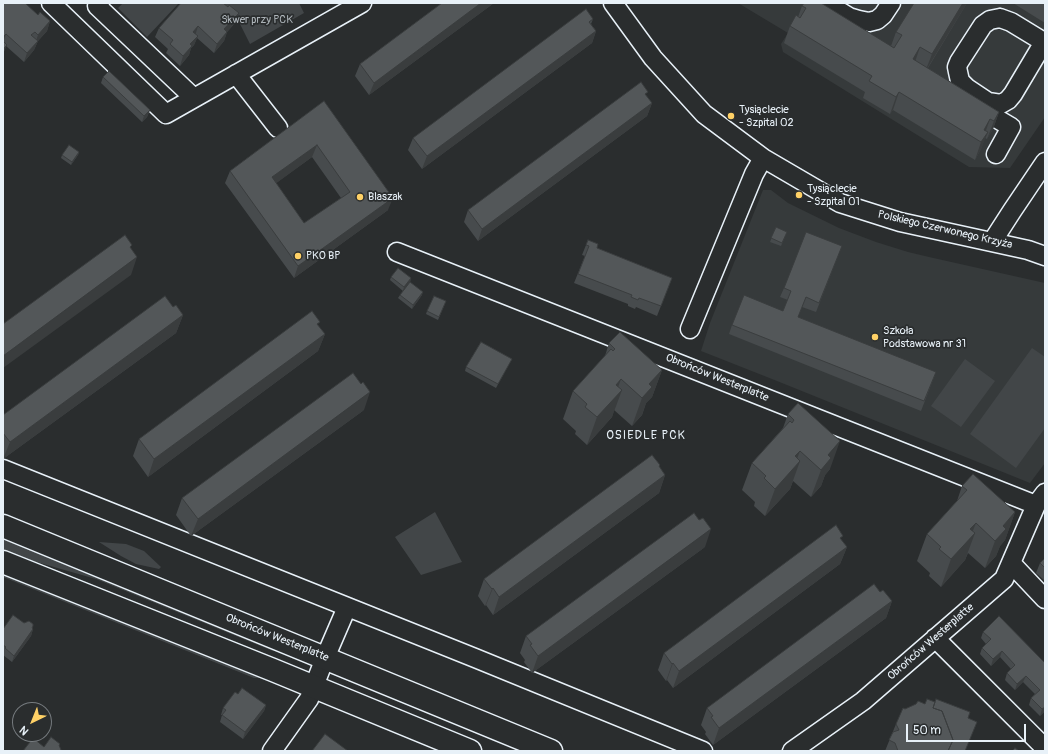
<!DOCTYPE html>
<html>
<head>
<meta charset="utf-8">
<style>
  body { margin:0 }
  #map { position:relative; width:1048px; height:754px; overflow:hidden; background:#2a2d2e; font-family:Pangolin,sans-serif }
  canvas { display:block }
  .frame { position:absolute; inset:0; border:4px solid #e8f1f8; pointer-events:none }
  .north { position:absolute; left:12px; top:702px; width:40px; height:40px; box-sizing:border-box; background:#2a2d2e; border:1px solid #767b7f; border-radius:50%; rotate:223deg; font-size:11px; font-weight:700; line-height:16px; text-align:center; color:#e8f1f8 }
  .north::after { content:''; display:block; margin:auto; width:14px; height:18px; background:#ffd166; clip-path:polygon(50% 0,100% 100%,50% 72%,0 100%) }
  .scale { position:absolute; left:906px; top:724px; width:120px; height:18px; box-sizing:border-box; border:2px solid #e8f1f8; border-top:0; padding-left:5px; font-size:12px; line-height:14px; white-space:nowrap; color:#e8f1f8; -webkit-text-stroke:3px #2a2d2e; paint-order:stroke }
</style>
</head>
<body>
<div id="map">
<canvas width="1048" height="754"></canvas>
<div class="frame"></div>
<div class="north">N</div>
<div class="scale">50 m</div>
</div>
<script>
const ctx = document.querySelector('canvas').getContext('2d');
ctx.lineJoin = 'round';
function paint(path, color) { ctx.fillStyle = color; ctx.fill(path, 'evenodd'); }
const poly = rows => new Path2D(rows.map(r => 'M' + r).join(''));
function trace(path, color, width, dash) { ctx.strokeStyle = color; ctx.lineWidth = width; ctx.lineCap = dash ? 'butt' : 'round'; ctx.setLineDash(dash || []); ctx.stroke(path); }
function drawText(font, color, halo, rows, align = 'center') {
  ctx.font = font + ' Pangolin,sans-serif'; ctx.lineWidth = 3.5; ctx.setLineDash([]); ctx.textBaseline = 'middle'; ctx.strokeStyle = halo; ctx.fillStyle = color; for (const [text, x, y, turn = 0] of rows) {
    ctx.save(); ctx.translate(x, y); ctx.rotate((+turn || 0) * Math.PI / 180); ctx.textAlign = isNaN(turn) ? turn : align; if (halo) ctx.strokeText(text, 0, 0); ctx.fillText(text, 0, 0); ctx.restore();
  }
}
const built = poly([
  [738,3,1045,3,1045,117,1010,168,969,167,783,52,781,44,788,33],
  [763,190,771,190,788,203,839,228,876,242,908,252,929,257,1045,283,1045,463,1030,483,777,381,701,351,710,323]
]);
const green = poly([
  [123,3,179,3,147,37,118,8],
  [220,3,299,3,304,13,250,44,239,22],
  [1032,348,1045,357,1045,428,1016,468,970,434],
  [965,359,995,381,961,427,931,406],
  [435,512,462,562,421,575,395,537],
  [3,535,276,646,273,651,96,579,19,557,3,550],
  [99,542,126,544,144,551,161,567,159,569,136,564,121,556],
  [3,569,261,675,259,678,254,678,3,577]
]);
const minor = poly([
  [51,3,166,114,362,3],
  [100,3,97,6,194,98],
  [613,3,653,58,704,114,763,158,840,203,900,222,1028,250,1045,256],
  [826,3,849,17,859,20,869,22,877,20,883,15,891,3],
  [1000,18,1011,22,1044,42,1013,94,1008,100,1001,104,988,102,967,88,960,81,958,72,957,67,959,62,983,25,990,20,1000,18],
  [236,74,278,128],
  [994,117,1011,127,996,154],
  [992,242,1012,211,1045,162],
  [397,252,1036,505],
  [690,329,754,174,763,158],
  [3,469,475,658,703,751],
  [1011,563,1045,599],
  [935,638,1045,748],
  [272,751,309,699,325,658,347,607],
  [792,751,863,701,1004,579,1036,505,1045,493]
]);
const major = poly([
  [3,526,551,751],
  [3,562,273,670,470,751]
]);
const wall = poly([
  [3,3,38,15,50,21,47,31,38,41,34,50,24,62,6,46,3,54],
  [442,3,494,3,369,95,355,76,360,64],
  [967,3,928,68,999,112,993,129,987,139,985,138,981,149,975,160,893,110,890,114,863,98,865,92,784,43,790,26,798,17,802,6,891,46,896,32],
  [1013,3,1045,3,1045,23],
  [593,19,591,24,596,31,592,43,422,169,408,150,413,138],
  [235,23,227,32,224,41,214,53,197,38,194,45,191,48,189,55,180,66,166,53,168,49,155,37,159,28],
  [103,77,150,110,147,117,142,122,101,83],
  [646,96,652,103,647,116,478,241,464,222,468,210],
  [324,101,388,210,294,278,225,183,230,171],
  [312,157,341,198,304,223,276,183],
  [79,152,78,155,71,165,61,158,62,155],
  [776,227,787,232,781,246,770,242],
  [588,240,597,248,672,278,657,316,636,307,635,309,628,306,628,304,574,283,585,256,582,255],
  [838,256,816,312,802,307,798,317,936,372,921,411,729,334,732,325,783,311,788,300,780,297,784,288],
  [391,277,411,278,410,282,403,291,390,280],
  [400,295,422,295,412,309,398,298],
  [446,301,438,320,426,314,427,311],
  [173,307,183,315,176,333,3,459,3,415],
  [318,326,325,334,318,351,148,477,133,456,139,439],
  [609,343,662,370,652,397,646,403,642,415,632,426,614,410,612,417,587,445,575,434,576,431,563,419,573,391,605,356],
  [510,362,496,388,465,371,466,367],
  [798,403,830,469,825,475,821,486,811,497,793,481,790,489,765,516,754,506,755,502,742,490,752,463,783,428,788,414],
  [364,410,191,536,176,515,182,498],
  [660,465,659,467,665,475,659,493,493,615,486,605,485,606,478,596,484,579],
  [962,486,1015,512,1005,540,1000,546,996,556,985,568,968,553,965,560,941,587,929,576,930,573,917,561,927,534,957,501],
  [841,540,847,547,840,564,673,688,667,680,666,681,658,670,664,653],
  [705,547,532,673,524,662,525,660,520,653,526,636],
  [1045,558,1045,581,1036,573,1040,563],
  [880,592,892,601,886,618,713,745,705,734,706,732,701,725,707,708],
  [33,626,32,629,33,629,31,636,12,662,3,655,3,629],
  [983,632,1045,663,1045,711,1040,716,1029,705,1031,698,1035,694,1023,682,1015,690,1005,680,1007,673,1011,669,1000,657,991,666,980,654,982,648,986,644,981,638],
  [238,694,266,705,264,711,243,739,220,722,222,715,221,715,223,708],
  [925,704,973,731,965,751,885,751,896,724,905,709]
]);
const shadedWall = poly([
  [481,3,494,3,369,95,374,83],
  [963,3,967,3,925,72,932,54],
  [239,13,235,23,221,39,224,29],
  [50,21,47,31,35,44,38,35],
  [198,26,195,36,193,32],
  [596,31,592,43,422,169,427,156],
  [227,32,224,41,214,53,217,44],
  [6,34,3,42,3,37],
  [198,36,194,45,191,48,189,55,180,66,183,56,190,44],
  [38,41,34,50,24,62,27,53],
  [7,45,3,54,3,49],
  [920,47,914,65,913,59],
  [899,92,893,110,890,114,896,97],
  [652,103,647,116,478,241,482,229],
  [150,110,147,117,142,122,144,116],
  [999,112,993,129,987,139,994,121],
  [990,119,984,136,984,130],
  [988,132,981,149,975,160,981,142],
  [317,145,312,157,267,190,272,177],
  [79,152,78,155,71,165,72,162],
  [393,198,388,210,294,278,298,266],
  [137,257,131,275,3,368,3,356],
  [411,278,410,282,403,291,404,287],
  [423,292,422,295,412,309,413,305],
  [183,315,176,333,3,459,10,442],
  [325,334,318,351,148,477,154,459],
  [662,370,652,397,646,403,642,415,632,426,642,398,649,384],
  [621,379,614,398,622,390,612,417,587,445,597,417,616,385],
  [370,392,364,410,191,536,198,519],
  [840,441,830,469,825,475,821,486,811,497,821,470,828,455],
  [800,451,793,469,800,461,790,489,765,516,775,489,795,456],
  [665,475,659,493,493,615,499,597],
  [1015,512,1005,540,1000,546,996,556,985,568,995,541,1003,526],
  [976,523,970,538,975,533,965,560,941,587,951,559,970,529],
  [711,529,705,547,532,673,538,656],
  [847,547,840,564,673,688,679,671],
  [493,588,486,605,485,606,492,589],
  [892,601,886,618,713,745,719,728],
  [33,626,31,632,33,629,31,636,12,662,14,656],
  [1002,651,1000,657,991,666,993,659],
  [673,663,667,680,666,681,672,664],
  [1026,676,1023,682,1015,690,1017,684],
  [266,705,264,711,243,739,245,732],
  [1045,707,1045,711,1040,716,1042,709]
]);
const building = poly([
  [3,3,25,3,38,15,40,12,50,21,38,35,35,32,31,35,38,41,27,53,6,34,3,37,3,3],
  [181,3,223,3,228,7,229,5,239,13,224,29,227,32,217,44,198,26,193,32,198,36,190,44,192,46,183,56,170,44,173,40,159,28,181,3],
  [442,3,481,3,374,83,360,64,442,3],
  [804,3,821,3,894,48,902,35,896,32,914,3,963,3,932,54,920,47,913,59,999,112,994,121,990,119,984,130,988,132,981,142,899,92,896,97,869,81,872,76,790,26,796,15,800,18,806,8,802,6,804,3],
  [586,9,593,19,589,22,596,31,427,156,413,138,586,9],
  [3,41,7,45,3,49,3,41],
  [109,71,150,110,144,116,103,77,109,71],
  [641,82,648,92,645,94,652,103,482,229,468,210,641,82],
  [324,101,393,198,298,266,230,171,324,101],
  [317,145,350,192,304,223,272,177,317,145],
  [69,145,79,152,72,162,62,155,69,145],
  [776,227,787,232,782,243,771,238,776,227],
  [806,232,842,246,819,303,806,297,798,317,936,372,924,401,732,325,744,295,783,311,791,291,784,288,806,232],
  [125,235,132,245,130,247,137,257,3,356,3,324,125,235],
  [588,240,598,244,597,248,672,278,661,306,639,298,638,300,631,297,632,295,578,274,589,246,586,245,588,240],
  [398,268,411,278,404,287,391,277,398,268],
  [410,282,423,292,413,305,400,295,410,282],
  [165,296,173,307,176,305,183,315,10,442,3,433,3,415,165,296],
  [434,296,446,301,439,317,427,311,434,296],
  [312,311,320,322,317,324,325,334,154,459,139,439,312,311],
  [620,332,662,370,649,384,652,387,642,398,621,379,616,385,622,390,597,417,585,407,587,404,573,391,611,349,613,351,615,349,609,343,620,332],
  [481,342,512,359,498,384,466,367,481,342],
  [353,373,361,384,363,382,370,392,198,519,182,498,353,373],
  [798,403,840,441,828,455,831,458,821,470,800,451,795,456,800,461,775,489,764,478,766,476,752,463,790,421,792,423,794,420,788,414,798,403],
  [652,455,660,465,659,466,665,475,499,597,493,588,492,589,484,579,652,455],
  [973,474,1015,512,1003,526,1006,529,995,541,976,523,970,529,975,533,951,559,939,549,941,547,927,534,967,490,962,486,973,474],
  [694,513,699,520,703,518,711,529,538,656,530,645,532,644,526,636,694,513],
  [836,525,843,536,840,538,847,547,679,671,673,663,672,664,664,653,836,525],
  [1045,558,1045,568,1040,563,1045,558],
  [874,584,880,592,883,590,892,601,719,728,711,717,713,716,707,708,874,584],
  [13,615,24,623,29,621,33,624,33,626,32,628,33,629,14,656,5,648,6,647,3,645,3,629,13,615],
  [999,616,1045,663,1045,707,1042,709,1031,698,1040,690,1026,676,1017,684,1007,673,1015,665,1002,651,993,659,982,648,991,639,983,632,999,616],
  [242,688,266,705,245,732,222,715,226,710,223,708,235,692,238,694,242,688],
  [927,699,935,702,933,708,942,711,953,740,948,751,898,751,895,743,889,740,893,732,899,730,896,724,903,708,905,709,916,704,918,701,925,704,927,699],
  [936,699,970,712,968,718,977,722,965,751,948,751,953,740,942,711,933,708,936,699],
  [325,734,348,751,312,751,325,734],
  [51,737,60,744,59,745,61,750,61,751,23,751,33,738,44,747,51,737],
  [1015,748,1019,751,1012,751,1015,748]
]);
const markers = [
  [731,116,4,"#ffd166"],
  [799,195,4,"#ffd166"],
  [360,197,4,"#ffd166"],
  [298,256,4,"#ffd166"],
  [875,337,4,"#ffd166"]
];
const parkNames = [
  ["Skwer przy PCK",257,20]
];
const poiNames = [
  ["Tysiąclecie",739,110],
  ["- Szpital 02",739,123],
  ["Tysiąclecie",807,189],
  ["- Szpital 01",807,202],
  ["Blaszak",368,197],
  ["PKO BP",306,256],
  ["Szkoła",883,331],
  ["Podstawowa nr 31",883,344]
];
const streetNames = [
  ["Polskiego Czerwonego Krzyża",945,230,13],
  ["Obrońców Westerplatte",717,378,22],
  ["Obrońców Westerplatte",277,638,22],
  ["Obrońców Westerplatte",931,642,-41]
];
const neighbourhoodNames = [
  ["OSIEDLE PCK",646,436]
];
paint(built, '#363a3b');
paint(green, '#424648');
trace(minor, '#e8f1f8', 21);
trace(major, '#e8f1f8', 25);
trace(minor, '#2a2d2e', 18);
trace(major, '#2a2d2e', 22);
paint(wall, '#474b4d');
paint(shadedWall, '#3a3d3e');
paint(building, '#535759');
trace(building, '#3a3d3e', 1);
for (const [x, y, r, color] of markers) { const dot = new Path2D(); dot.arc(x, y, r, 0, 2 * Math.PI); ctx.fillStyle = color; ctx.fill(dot); trace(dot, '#2a2d2e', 1.5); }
drawText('11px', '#aeb5ba', '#2a2d2e', parkNames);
drawText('11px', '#e8f1f8', '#2a2d2e', poiNames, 'left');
drawText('11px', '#e8f1f8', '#2a2d2e', streetNames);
ctx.letterSpacing = '1px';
drawText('12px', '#e8f1f8', '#2a2d2e', neighbourhoodNames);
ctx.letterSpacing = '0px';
</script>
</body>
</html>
